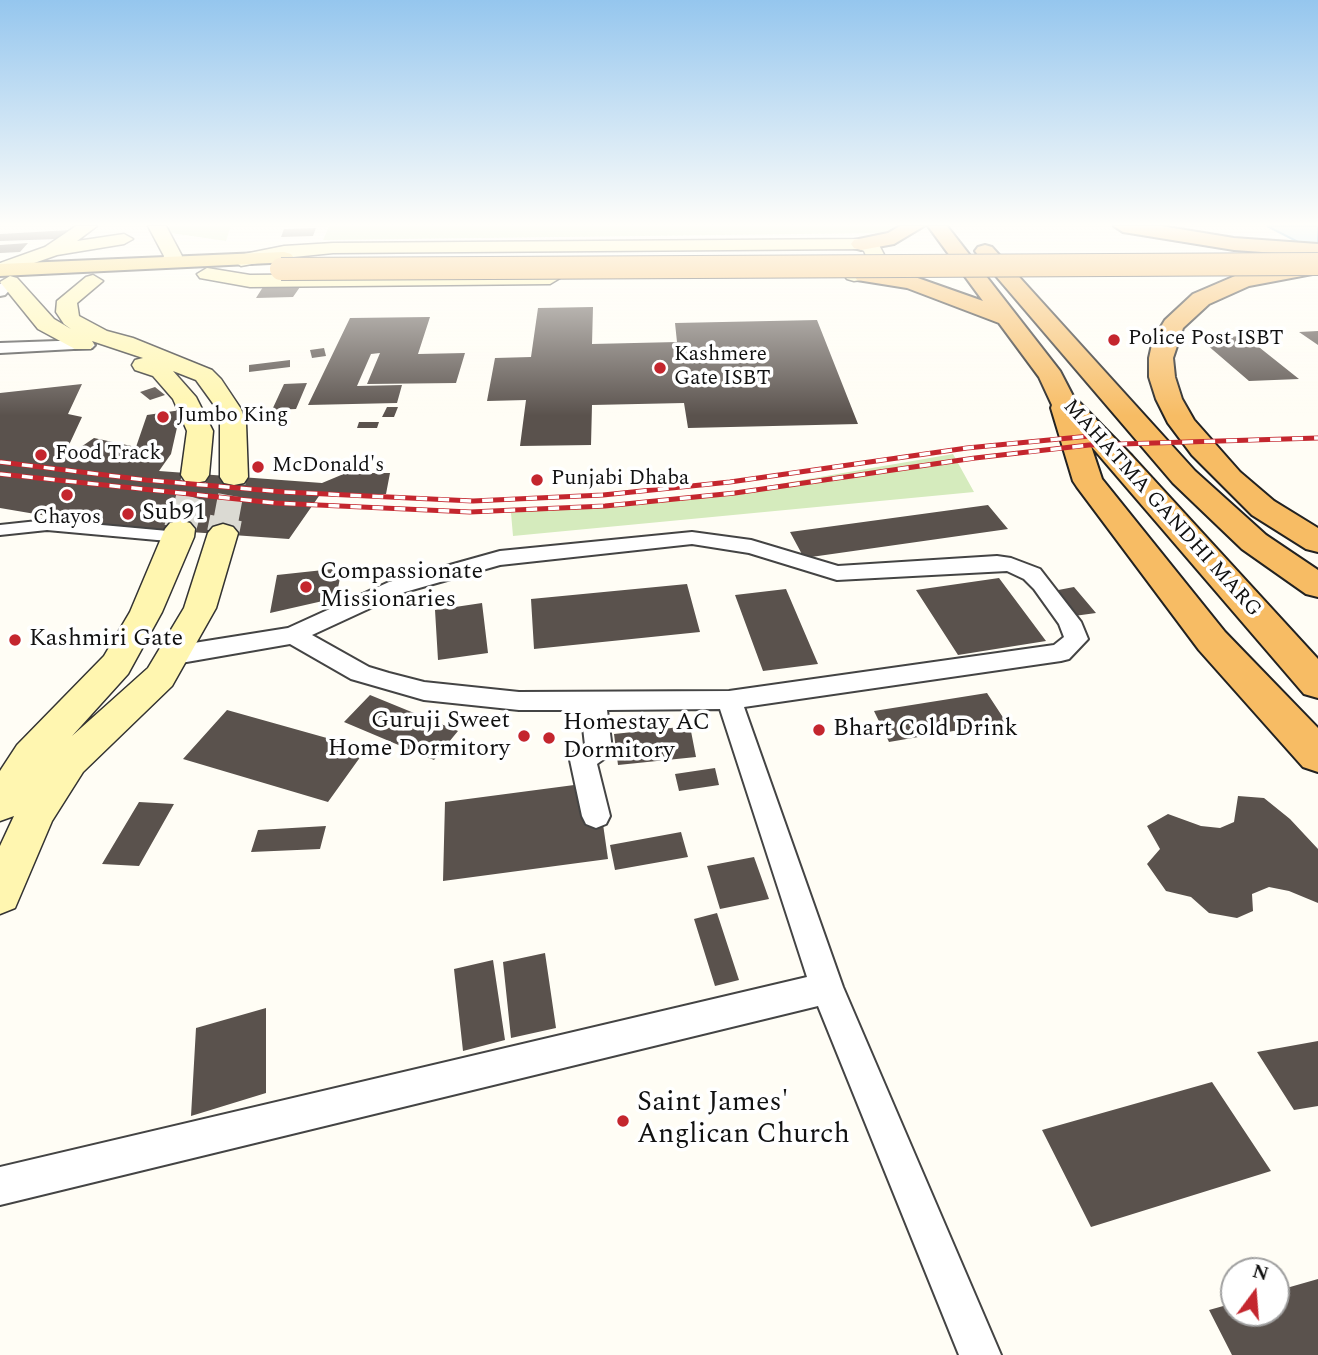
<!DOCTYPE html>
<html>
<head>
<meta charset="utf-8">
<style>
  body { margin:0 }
  #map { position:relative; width:1318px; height:1355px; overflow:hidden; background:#fffdf5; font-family:Spectral,serif }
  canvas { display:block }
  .north { position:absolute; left:1220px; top:1257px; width:70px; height:70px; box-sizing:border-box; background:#fff; border:2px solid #a0a0a0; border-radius:50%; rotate:16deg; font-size:19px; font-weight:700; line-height:28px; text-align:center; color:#111 }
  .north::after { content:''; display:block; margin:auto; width:24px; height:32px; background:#c4262e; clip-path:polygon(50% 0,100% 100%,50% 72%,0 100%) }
</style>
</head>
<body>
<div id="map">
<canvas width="1318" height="1355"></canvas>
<div class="north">N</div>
</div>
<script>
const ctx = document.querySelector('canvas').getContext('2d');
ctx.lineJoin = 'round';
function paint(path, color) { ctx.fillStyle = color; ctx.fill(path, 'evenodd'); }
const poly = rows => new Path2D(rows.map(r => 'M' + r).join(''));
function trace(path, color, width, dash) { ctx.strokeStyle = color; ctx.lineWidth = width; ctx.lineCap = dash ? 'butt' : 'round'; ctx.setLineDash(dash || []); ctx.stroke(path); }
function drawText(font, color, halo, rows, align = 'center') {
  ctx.font = font + ' Spectral,serif'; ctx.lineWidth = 7; ctx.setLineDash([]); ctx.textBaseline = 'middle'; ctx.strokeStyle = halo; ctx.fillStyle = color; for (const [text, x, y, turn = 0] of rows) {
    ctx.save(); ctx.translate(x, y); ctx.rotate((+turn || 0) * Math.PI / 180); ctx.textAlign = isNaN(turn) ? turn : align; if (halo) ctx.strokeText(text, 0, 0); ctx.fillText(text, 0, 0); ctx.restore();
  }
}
const green = poly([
  [168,226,231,226,226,241,171,233],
  [329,226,901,226,881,233,323,240],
  [953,454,974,492,513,536,511,513,739,491]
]);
const water = poly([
  [1267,226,1318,226,1318,252,1267,226]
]);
const building = poly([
  [316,228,313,236,281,237,284,229],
  [71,230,58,239,0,241,0,234],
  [28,243,20,252,0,253,0,245],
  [263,287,300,287,293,297,256,298],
  [593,307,592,344,677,342,675,323,817,320,858,424,688,428,684,403,592,405,591,445,520,446,526,400,487,401,495,358,531,357,538,308],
  [430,317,418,354,465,353,456,383,367,384,380,353,371,354,357,386,402,385,397,403,308,405,350,318],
  [1318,331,1318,345,1299,332],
  [1245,336,1299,379,1249,381,1199,338],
  [324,348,326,356,312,358,310,350],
  [290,360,290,367,249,372,249,365],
  [307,383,296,409,272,410,284,384],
  [82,384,68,414,82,417,62,460,94,438,136,447,147,415,181,410,171,454,159,471,322,483,346,473,390,473,386,494,338,494,319,496,289,539,106,526,0,508,0,393],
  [155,387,165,395,150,400,140,392],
  [387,407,398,407,394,417,382,417],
  [359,422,379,422,377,428,357,428],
  [988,505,1008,529,804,558,790,532],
  [342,568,336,598,270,613,277,575],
  [999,578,1046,641,958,655,916,590],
  [687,584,700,632,534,649,531,599],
  [1074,587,1096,613,1074,616,1053,591],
  [786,589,818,664,763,671,735,595],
  [482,603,488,653,438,660,435,610],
  [987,693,1006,722,889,742,874,711],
  [370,695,458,731,434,760,344,722],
  [227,710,366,749,328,802,183,759],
  [690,726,696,757,618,765,614,734],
  [715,768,719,785,679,791,675,774],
  [597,782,608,859,443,881,445,802],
  [1238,796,1264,798,1290,819,1318,849,1318,903,1289,891,1269,887,1252,894,1253,911,1237,918,1209,913,1191,897,1166,891,1147,864,1160,849,1147,826,1168,814,1201,826,1220,828,1234,822],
  [139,802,174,804,139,866,102,864],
  [326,826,320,849,251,852,258,830],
  [681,832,688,857,615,870,610,845],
  [754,857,769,899,720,909,707,866],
  [717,913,739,980,715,986,694,919],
  [545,953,556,1028,511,1038,503,962],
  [493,960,505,1040,463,1051,454,969],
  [266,1008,266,1093,191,1116,196,1028],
  [1318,1041,1318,1106,1294,1110,1257,1052],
  [1212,1082,1271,1171,1091,1227,1042,1130],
  [1318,1279,1318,1355,1232,1355,1209,1310,1234,1303,1234,1313,1276,1313,1276,1291]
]);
const secondaryTunnelFar1 = poly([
  [182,520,195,475],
  [226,520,234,477]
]);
const secondaryTunnel = poly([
  [180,529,183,518],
  [223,533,226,518]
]);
const pedestrian = poly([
  [47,520,179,532,187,537,179,542,47,530,0,535,0,525,47,520]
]);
const minor = poly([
  [10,278,17,282,5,295,0,296,0,284,10,278],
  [87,340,95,345,92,348,0,353,0,343,87,340],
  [692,532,751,540,838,566,997,556,1011,558,1040,569,1081,622,1088,639,1069,659,1061,661,744,707,843,987,1001,1355,959,1355,818,1006,0,1205,0,1167,807,977,720,709,607,710,612,749,608,756,597,764,610,816,606,824,596,828,586,824,582,816,570,760,574,752,585,745,581,710,519,710,424,700,351,679,290,644,175,664,167,661,163,655,167,649,175,646,288,628,389,582,500,551,692,532],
  [692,544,749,553,837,580,1007,571,1024,579,1034,589,1059,624,1064,637,1054,645,729,691,519,692,424,682,389,673,369,667,312,635,405,592,500,565,692,544]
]);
const secondary = poly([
  [76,226,97,226,77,241,124,234,133,239,124,244,57,255,0,275,0,263,45,247,76,226],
  [148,226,166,226,182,256,178,267,164,267,162,263,164,256,148,226],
  [861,239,878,243,893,272,890,276,854,281,847,279,844,275,847,271,871,267,864,251,860,249,333,253,284,258,241,266,232,260,234,256,284,246,333,243,861,239],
  [207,268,250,275,550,272,560,278,550,284,250,287,200,278,197,274,207,268],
  [93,275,103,281,77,303,79,316,107,331,133,338,212,370,221,379,241,409,246,423,248,477,244,483,234,485,224,483,220,477,220,423,217,409,196,380,173,371,196,397,213,431,209,475,205,481,195,483,185,481,181,475,187,431,173,399,153,376,135,370,132,365,135,360,143,358,92,341,94,344,91,349,75,349,38,329,0,282,10,276,17,278,54,319,71,329,64,324,56,312,57,301,86,277,93,275],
  [180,520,190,523,195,529,194,537,162,612,128,674,72,736,148,668,184,608,208,533,213,527,223,524,233,527,238,533,216,608,172,686,83,772,52,821,15,908,0,914,0,846,14,816,0,821,0,771,17,745,104,656,130,612,165,529,170,523,180,520]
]);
const primary = poly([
  [284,252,291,254,294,258,291,262,0,276,0,264,284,252]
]);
const trunk = poly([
  [900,226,924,226,894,244,861,250,854,248,851,244,854,240,888,233,900,226],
  [928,226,947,226,1060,371,1073,396,1132,456,1318,659,1318,698,1304,694,1091,446,1102,479,1225,632,1318,728,1318,772,1303,767,1199,650,1077,487,1073,481,1051,408,1052,405,1039,377,999,323,907,288,857,280,854,275,857,270,865,269,912,276,983,301,928,226],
  [1114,226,1161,226,1234,238,1318,244,1318,256,1234,250,1123,232,1114,226],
  [985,245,992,247,1195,471,1266,535,1318,570,1318,597,1306,594,1242,549,1173,483,978,255,975,251,978,247,985,245],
  [1318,261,1318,273,1249,286,1209,304,1183,328,1173,358,1175,377,1182,399,1194,420,1240,472,1274,501,1318,528,1318,552,1306,549,1252,515,1192,455,1168,423,1156,399,1149,377,1149,358,1153,340,1165,320,1193,294,1235,276,1318,261]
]);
const rail = poly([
  [0,462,146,480,284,492,473,501,603,495,730,482,967,448,1100,435],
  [0,474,275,503,470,512,605,506,735,493,975,458,1089,445,1318,438]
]);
const trunkBridge = poly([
  [281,269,1318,264]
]);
const markers = [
  [1114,340,7,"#c4262e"],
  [660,368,7,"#c4262e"],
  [163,417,7,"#c4262e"],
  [41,455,7,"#c4262e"],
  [258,467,7,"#c4262e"],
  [537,480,7,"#c4262e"],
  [67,495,7,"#c4262e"],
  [128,514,7,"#c4262e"],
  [306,587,7,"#c4262e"],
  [15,640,7,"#c4262e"],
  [819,730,7,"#c4262e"],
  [524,736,7,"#c4262e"],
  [549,738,7,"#c4262e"],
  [623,1121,7,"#c4262e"]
];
const farPoinames = [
  ["Police Post ISBT",1128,340],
  ["Kashmere",674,356],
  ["Gate ISBT",674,380],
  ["Jumbo King",177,417],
  ["Food Track",55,455],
  ["McDonald's",272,467],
  ["Punjabi Dhaba",551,480],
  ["Chayos",67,519,"center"]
];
const farStreetnames = [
  ["MAHATMA GANDHI MARG",1161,509,48]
];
const poiNames = [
  ["Sub91",142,514],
  ["Compassionate",320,573],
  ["Missionaries",320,601],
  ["Kashmiri Gate",29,640],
  ["Guruji Sweet",510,722,"right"],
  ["Home Dormitory",510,750,"right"],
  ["Homestay AC",563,724],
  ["Dormitory",563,752],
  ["Bhart Cold Drink",833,730]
];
const nearPoinames = [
  ["Saint James'",637,1105],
  ["Anglican Church",637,1137]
];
paint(green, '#d5ebbd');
paint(water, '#b9e0f7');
trace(water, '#3f96cf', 2);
paint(building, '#5a524d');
trace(secondaryTunnelFar1, '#dbdad3', 25, [25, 13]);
trace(secondaryTunnel, '#dbdad3', 32, [32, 17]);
trace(pedestrian, '#444', 4);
trace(minor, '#444', 4);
trace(secondary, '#333', 3);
trace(primary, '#222', 4);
trace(trunk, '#222', 4);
paint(pedestrian, '#fff');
paint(minor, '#fff');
paint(secondary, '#fff6b0');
paint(primary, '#f9d66b');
paint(trunk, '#f7bc64');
trace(rail, '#c4262e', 5);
trace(rail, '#fff', 3.5, [11]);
trace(trunkBridge, '#222', 24, []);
trace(trunkBridge, '#f7bc64', 22);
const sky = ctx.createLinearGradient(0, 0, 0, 416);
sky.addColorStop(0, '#95c6ee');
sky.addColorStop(0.54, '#fffefa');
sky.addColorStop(1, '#fffefa00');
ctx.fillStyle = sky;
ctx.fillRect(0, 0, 1318, 416);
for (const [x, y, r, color] of markers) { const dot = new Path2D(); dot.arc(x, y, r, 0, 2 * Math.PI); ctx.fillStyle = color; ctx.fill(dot); trace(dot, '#fff', 2.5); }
drawText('21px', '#111', '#fff', farPoinames, 'left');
drawText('21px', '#111', '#fff', farStreetnames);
drawText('24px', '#111', '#fff', poiNames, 'left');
drawText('28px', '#111', '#fff', nearPoinames, 'left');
</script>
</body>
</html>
